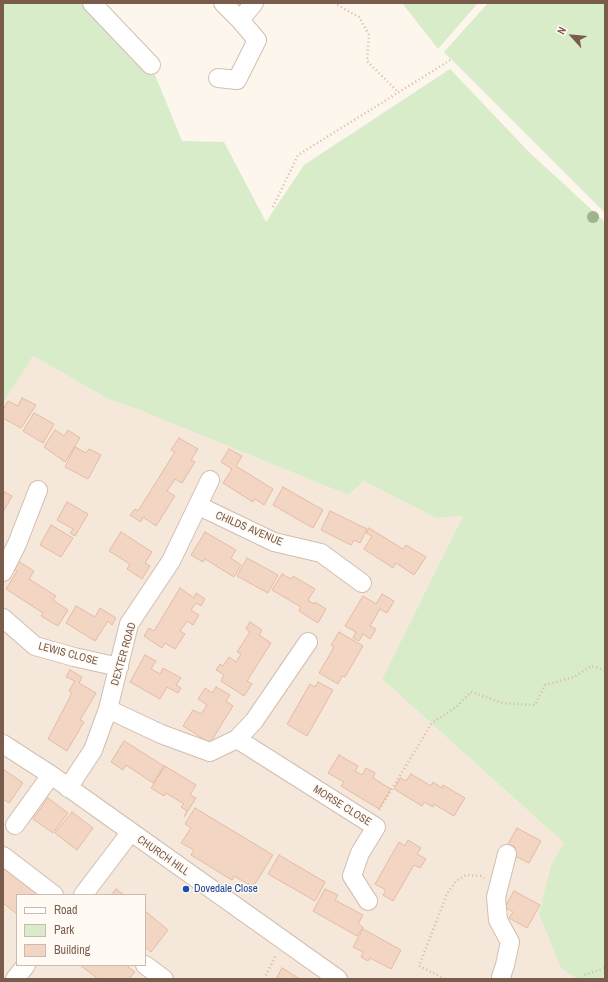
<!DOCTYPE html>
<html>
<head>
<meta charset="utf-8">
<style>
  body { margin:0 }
  #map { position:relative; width:608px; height:982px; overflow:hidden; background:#fdf6ec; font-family:"Archivo Narrow",sans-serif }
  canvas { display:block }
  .frame { position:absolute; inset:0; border:4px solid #7a5c4d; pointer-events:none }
  .legend { position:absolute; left:16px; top:894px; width:130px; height:72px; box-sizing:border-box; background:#fffaf3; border:1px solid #cabbb1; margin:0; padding:5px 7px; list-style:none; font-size:12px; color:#7a5c4d }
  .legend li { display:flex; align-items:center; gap:8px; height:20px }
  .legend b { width:20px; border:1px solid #cabbb1 }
  .north { position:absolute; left:552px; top:16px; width:40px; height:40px; -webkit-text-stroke:3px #fffaf3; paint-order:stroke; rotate:297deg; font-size:11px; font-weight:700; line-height:16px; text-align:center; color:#7a5c4d }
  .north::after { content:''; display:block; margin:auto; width:14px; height:18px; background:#7a5c4d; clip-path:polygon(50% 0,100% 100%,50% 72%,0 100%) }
</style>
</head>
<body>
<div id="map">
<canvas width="608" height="982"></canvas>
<div class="frame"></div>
<ul class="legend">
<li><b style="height:5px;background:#fff"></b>Road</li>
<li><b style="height:11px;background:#d8ecc9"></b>Park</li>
<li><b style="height:11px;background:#f3d5c3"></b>Building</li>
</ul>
<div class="north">N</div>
</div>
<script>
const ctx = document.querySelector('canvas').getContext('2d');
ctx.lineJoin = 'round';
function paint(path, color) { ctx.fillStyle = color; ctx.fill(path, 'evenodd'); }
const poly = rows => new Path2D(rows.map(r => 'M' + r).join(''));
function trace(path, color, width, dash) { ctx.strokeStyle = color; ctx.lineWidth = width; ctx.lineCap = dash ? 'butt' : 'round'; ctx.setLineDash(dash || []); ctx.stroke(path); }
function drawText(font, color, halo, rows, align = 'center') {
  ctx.font = font + ' "Archivo Narrow",sans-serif'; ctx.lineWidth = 3; ctx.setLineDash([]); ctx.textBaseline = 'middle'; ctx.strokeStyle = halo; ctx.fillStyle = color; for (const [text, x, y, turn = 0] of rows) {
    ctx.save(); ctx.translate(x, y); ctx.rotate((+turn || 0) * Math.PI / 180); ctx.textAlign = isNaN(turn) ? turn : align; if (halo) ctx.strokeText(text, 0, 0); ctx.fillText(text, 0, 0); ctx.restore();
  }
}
const residential = poly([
  [33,356,108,399,142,411,348,495,364,481,436,518,463,516,382,679,564,843,552,863,561,968,577,979,3,979,3,403],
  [17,895,145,895,145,965,17,965]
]);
const green = poly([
  [3,3,87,3,151,65,182,141,224,142,266,222,304,165,450,69,529,152,605,222,605,979,577,979,561,968,539,913,552,863,564,843,382,679,463,516,436,518,364,481,348,495,142,411,108,399,33,356,3,403],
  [402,3,478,3,438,49],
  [488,3,605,3,605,213,444,52]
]);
const building = poly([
  [22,398,36,405,21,428,3,418,3,410,8,401,18,406,22,398],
  [34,413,54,424,43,443,23,431,34,413],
  [55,430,64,436,68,430,80,438,65,462,44,447,55,430],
  [179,438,198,449,191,460,195,462,182,483,175,479,167,491,175,496,156,526,143,517,141,522,130,515,135,509,138,511,175,452,171,450,179,438],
  [75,447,86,453,89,449,101,455,88,479,65,467,75,447],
  [229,449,242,456,236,466,273,489,264,505,255,499,253,502,223,483,232,469,221,462,229,449],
  [283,487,323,510,313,528,273,505,283,487],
  [3,491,12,496,3,512,3,491],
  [67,502,88,514,75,536,70,533,73,529,57,520,67,502],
  [330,511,367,529,360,543,354,540,351,545,321,530,330,511],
  [51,525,73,538,61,557,40,545,51,525],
  [369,528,403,549,406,545,426,557,414,575,396,563,393,568,364,549,372,536,366,533,369,528],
  [121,532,152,552,145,563,150,566,142,579,127,569,130,564,109,551,121,532],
  [205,532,236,550,231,558,241,565,234,577,205,559,203,562,191,555,205,532],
  [247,558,278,575,268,593,237,576,247,558],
  [16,560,34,571,29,579,56,596,53,600,68,610,58,626,41,616,43,613,6,589,17,571,12,568,16,560],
  [282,574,291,579,293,576,315,589,308,600,314,604,315,602,326,609,318,623,299,611,301,607,272,590,282,574],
  [180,588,194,598,196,593,205,599,201,606,196,603,191,610,199,615,193,625,187,621,180,631,185,634,175,649,165,643,162,648,144,636,149,628,154,631,180,588],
  [382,594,394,601,387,613,380,609,370,626,376,629,370,639,363,634,359,641,353,638,356,632,345,626,363,596,376,604,382,594],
  [76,606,95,617,100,608,116,618,112,625,108,621,95,641,66,623,76,606],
  [250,622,262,630,259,635,271,643,247,681,252,684,244,696,221,681,224,675,216,670,220,664,223,666,229,657,236,662,241,654,237,652,250,632,246,629,250,622],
  [339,632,363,646,345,677,342,676,338,684,319,673,334,647,331,645,339,632],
  [145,655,156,661,151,669,160,674,163,668,181,678,176,685,181,688,178,693,167,687,160,699,130,682,145,655],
  [70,670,82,677,79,683,96,693,80,720,84,722,67,751,48,739,72,693,69,691,75,681,66,677,70,670],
  [318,682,333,690,307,736,287,724,310,684,315,687,318,682],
  [216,687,230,695,226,701,233,706,210,743,183,726,193,710,201,714,207,705,198,699,205,688,212,693,216,687],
  [124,741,164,766,153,783,126,765,123,770,111,762,124,741],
  [339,755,358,766,355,771,362,775,366,768,375,773,373,778,391,789,379,809,341,786,344,782,328,773,339,755],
  [165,766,196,785,190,795,196,798,184,817,187,811,181,807,184,804,166,793,164,796,151,788,165,766],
  [3,769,23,783,9,803,3,799,3,769],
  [411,774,431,786,433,782,442,788,443,785,465,798,454,816,434,804,433,807,424,802,422,806,394,789,400,778,406,781,411,774],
  [48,798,68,813,53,833,33,819,48,798],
  [195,808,273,855,253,887,234,876,232,880,191,855,194,850,181,843,191,828,185,824,195,808],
  [72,812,93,828,77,850,55,833,72,812],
  [517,828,541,841,529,863,511,854,515,847,508,844,517,828],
  [408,840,421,848,417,854,426,859,420,868,414,865,393,901,383,895,386,890,375,884,399,842,405,846,408,840],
  [279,855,325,882,315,901,268,874,279,855],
  [3,865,41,895,17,895,17,914,3,903,3,865],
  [116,889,124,895,111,895,116,889],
  [325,889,338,895,335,900,363,915,358,924,363,927,357,936,313,911,325,889],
  [514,891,540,905,527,928,509,918,513,912,505,907,514,891],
  [145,911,168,930,151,952,145,947,145,911],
  [363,929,401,950,391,969,370,958,368,961,361,957,363,952,353,947,363,929],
  [80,965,126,965,135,972,129,979,98,979,80,965],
  [282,968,300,979,276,979,282,968]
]);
const path = poly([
  [334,3,359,17,369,35,367,61,398,92],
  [273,207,298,155,452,59],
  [379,810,432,723,456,707,471,692,503,703,535,705,545,685,574,677,591,666,605,670],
  [264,979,276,955],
  [445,979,419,966,447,894,456,881,466,875,481,876,484,878],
  [583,979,585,975,605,968]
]);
const minor = poly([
  [92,3,151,65],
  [223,3,240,20],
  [218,78,237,80,257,40,240,20,254,3],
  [199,506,274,542,321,553,362,583],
  [3,572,17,544,38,490],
  [3,618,35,646,74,657,119,667],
  [108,709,161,734,210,752,237,739,254,721,308,642],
  [237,739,376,827,360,853,352,876,368,901],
  [3,744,51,775,338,979],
  [68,788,93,750,108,709,129,624,171,561,210,480],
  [15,825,51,775],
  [3,856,54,895],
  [83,895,130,833],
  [145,965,164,979],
  [15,979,26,965],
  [502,979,501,977,505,965,510,942,498,920,496,897,507,854]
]);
const trees = [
  [593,217]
];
const markers = [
  [186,889,4,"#1a4fb4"]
];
const streetNames = [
  ["CHILDS AVENUE",249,529,23],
  ["LEWIS CLOSE",68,654,15],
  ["DEXTER ROAD",124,654,-74],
  ["MORSE CLOSE",342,806,32],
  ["CHURCH HILL",163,856,35]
];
const transitNames = [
  ["Dovedale Close",194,889]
];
paint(residential, '#f5e8da');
paint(green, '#d8ecc9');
paint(building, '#f3d5c3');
trace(building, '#e6bba3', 1);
trace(minor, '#d1beb0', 20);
trace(path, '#d9b8a5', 2.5, [1, 3]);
trace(minor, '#fff', 18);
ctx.fillStyle = '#a0b28e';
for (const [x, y] of trees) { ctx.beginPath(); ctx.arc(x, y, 6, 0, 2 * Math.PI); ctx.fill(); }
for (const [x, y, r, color] of markers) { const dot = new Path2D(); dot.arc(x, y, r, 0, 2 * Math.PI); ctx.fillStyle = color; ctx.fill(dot); trace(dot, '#fffaf3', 1.5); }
drawText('11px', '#7a5c4d', '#fffaf3', streetNames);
drawText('11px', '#164399', '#fffaf3', transitNames, 'left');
</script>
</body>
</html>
